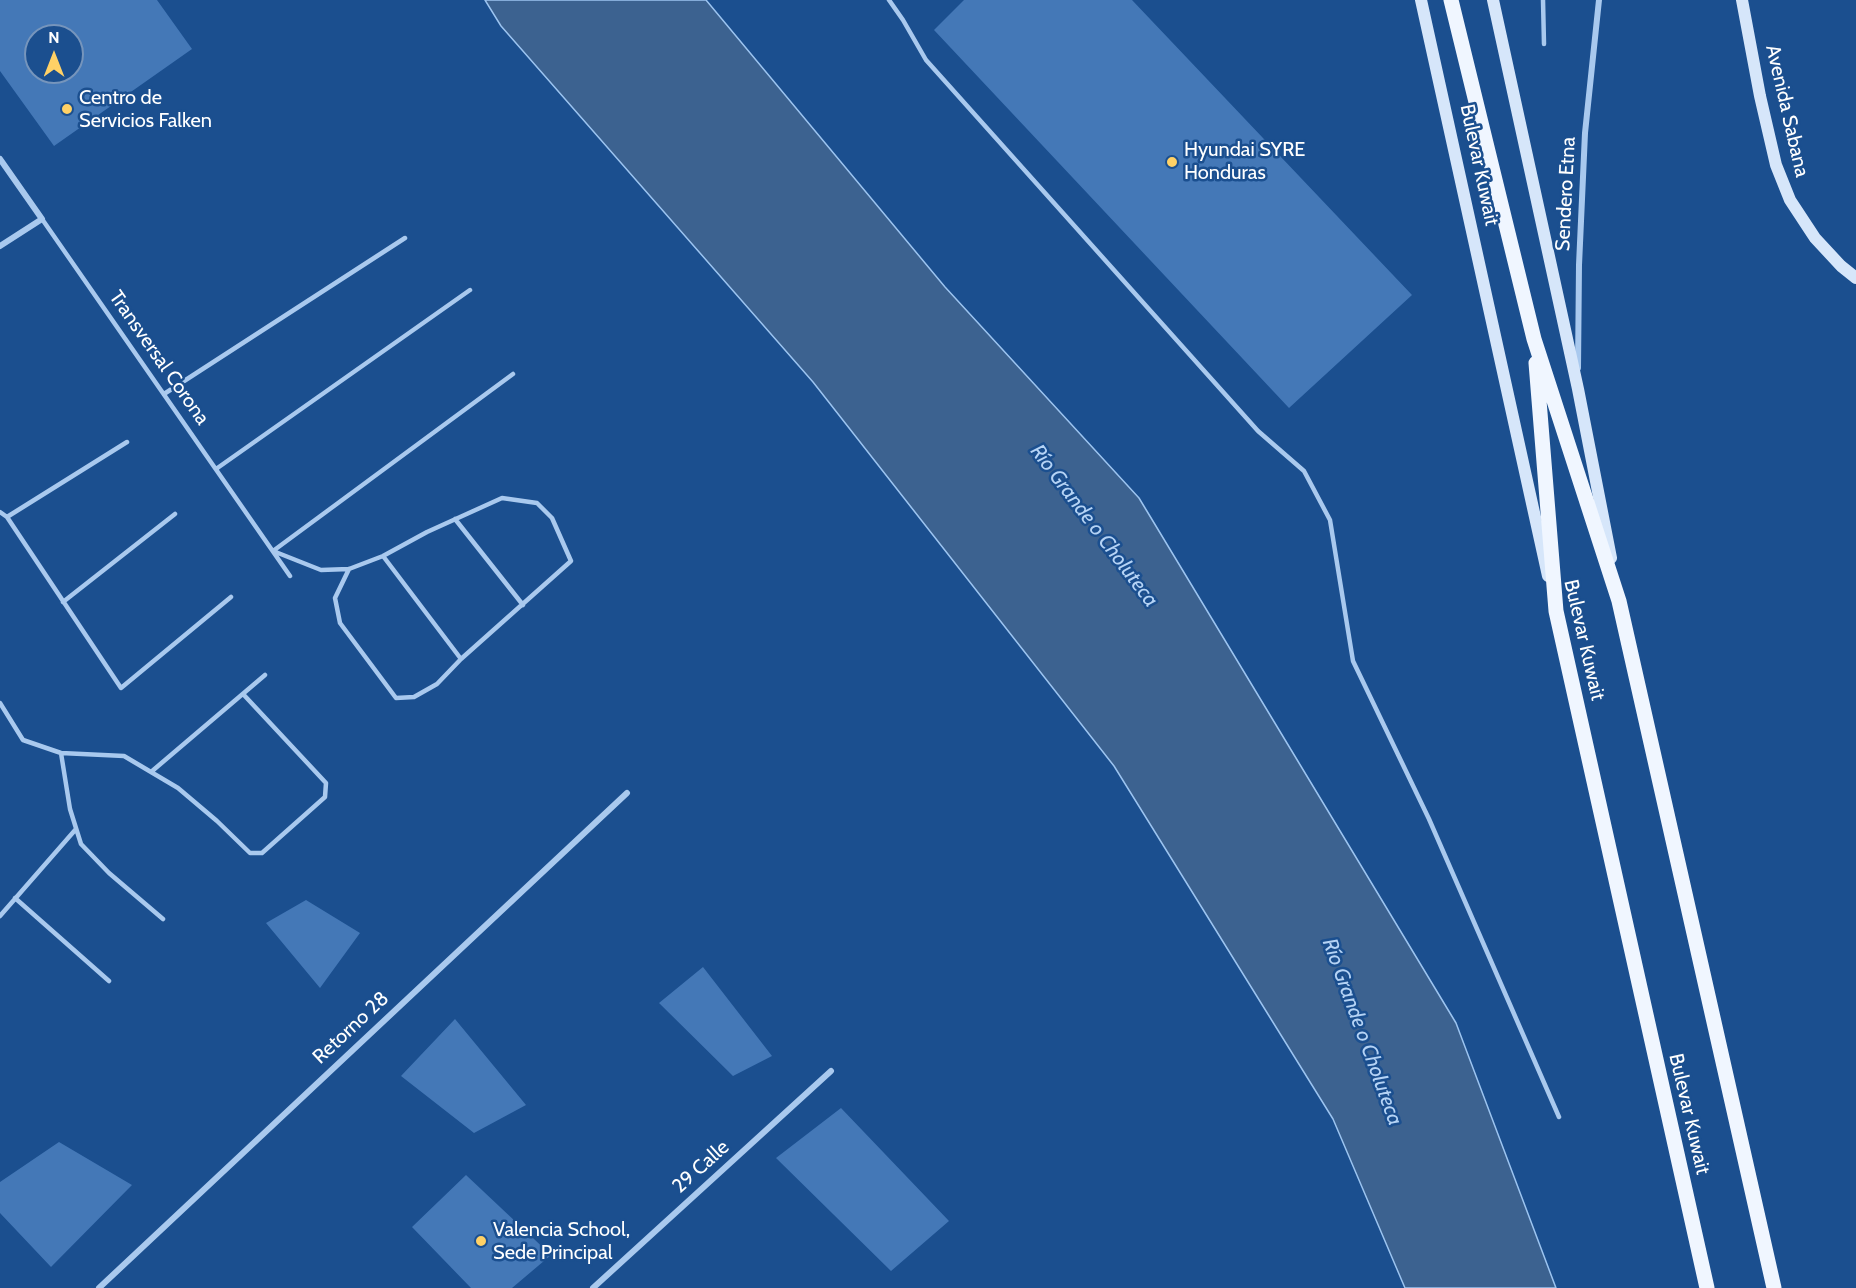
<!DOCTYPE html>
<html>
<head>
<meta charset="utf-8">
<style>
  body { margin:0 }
  #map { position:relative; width:1856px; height:1288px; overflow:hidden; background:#1b4f8f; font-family:Cabin,sans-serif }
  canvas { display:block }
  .north { position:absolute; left:24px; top:24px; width:60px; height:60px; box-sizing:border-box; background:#1b4f8f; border:2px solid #7695bc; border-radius:50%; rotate:0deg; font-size:16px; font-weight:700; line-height:24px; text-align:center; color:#fff }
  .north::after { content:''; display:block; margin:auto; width:21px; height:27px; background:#ffd166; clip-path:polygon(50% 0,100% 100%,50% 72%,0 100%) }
</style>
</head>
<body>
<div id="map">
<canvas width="1856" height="1288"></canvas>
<div class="north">N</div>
</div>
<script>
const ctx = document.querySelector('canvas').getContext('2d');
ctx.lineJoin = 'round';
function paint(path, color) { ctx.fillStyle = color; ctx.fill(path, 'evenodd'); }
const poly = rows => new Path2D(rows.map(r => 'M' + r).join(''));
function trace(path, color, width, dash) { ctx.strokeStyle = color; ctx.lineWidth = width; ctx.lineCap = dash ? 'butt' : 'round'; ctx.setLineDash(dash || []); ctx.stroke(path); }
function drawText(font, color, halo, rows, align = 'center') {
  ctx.font = font + ' Cabin,sans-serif'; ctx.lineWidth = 5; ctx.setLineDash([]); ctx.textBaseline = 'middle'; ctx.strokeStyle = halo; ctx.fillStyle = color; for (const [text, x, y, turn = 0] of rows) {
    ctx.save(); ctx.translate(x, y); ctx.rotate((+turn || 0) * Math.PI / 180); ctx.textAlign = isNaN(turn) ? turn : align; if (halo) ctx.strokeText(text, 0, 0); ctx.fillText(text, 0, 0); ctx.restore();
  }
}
const water = poly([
  [485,0,706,0,945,287,1139,498,1456,1023,1556,1288,1405,1288,1333,1119,1114,766,813,382,501,26,485,0]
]);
const building = poly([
  [0,0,157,0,192,49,54,146,0,71],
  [36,36,72,36,72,72,36,72],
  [964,0,1132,0,1412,295,1289,408,934,30],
  [306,900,360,933,320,988,266,923],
  [703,967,772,1056,733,1076,659,1003],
  [455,1019,526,1105,474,1133,401,1076],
  [841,1108,949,1221,891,1271,776,1158],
  [59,1142,132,1185,51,1267,0,1213,0,1182],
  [466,1175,551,1255,512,1288,471,1288,412,1227]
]);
const lane = poly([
  [889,0,903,20,926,60,1258,431,1304,471,1330,520,1353,661,1429,819,1559,1117],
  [1543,0,1544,44],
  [42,219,290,576],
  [164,394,405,238],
  [216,469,470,290],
  [0,512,7,517,121,688,231,597],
  [7,517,127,442],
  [455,519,523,605],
  [383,556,461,659],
  [349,569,335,598,340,623,396,698,414,697,437,684,461,659,571,561,552,518,537,503,502,498,427,532,383,556,349,569,321,570,273,551,513,374],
  [63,602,175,514],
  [0,703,23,740,61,753,124,756,178,788,217,821,250,853,262,853,325,797,326,783,243,694],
  [61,753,70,809,81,844,109,873,163,919],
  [151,772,265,675],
  [15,898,109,981],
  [0,916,76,829]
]);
const street = poly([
  [0,159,42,219,0,246],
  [1578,368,1579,265,1585,133,1599,0],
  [99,1288,627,793],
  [593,1288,831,1071]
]);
const secondary = poly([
  [1421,0,1548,576],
  [1493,0,1578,389,1611,558],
  [1742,0,1760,96,1776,165,1790,200,1815,238,1841,266,1856,278]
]);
const primary = poly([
  [1451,0,1534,339,1619,601,1774,1288],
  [1536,363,1556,611,1707,1288]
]);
const markers = [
  [67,109,6,"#ffd166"],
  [1172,162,6,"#ffd166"],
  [481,1241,6,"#ffd166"]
];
const poiNames = [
  ["Centro de",79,98],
  ["Servicios Falken",79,121],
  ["Hyundai SYRE",1184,150],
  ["Honduras",1184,173],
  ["Valencia School,",493,1230],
  ["Sede Principal",493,1253]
];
const streetNames = [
  ["Avenida Sabana",1787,111,77],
  ["Bulevar Kuwait",1479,165,78],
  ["Sendero Etna",1566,194,-87],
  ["Transversal Corona",159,358,55],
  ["Bulevar Kuwait",1584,640,77],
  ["Retorno 28",351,1028,-43],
  ["Bulevar Kuwait",1689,1114,77],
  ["29 Calle",701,1167,-42]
];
const waterNames = [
  ["Río Grande o Choluteca",1094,526,53],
  ["Río Grande o Choluteca",1362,1032,70]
];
paint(water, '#3c6290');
trace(water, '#9cc4f0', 1.5);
paint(building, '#4478b7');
trace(lane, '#a9c9ee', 4.5);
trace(street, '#a9c9ee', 6);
trace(secondary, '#d6e6fa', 12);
trace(primary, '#f0f6ff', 15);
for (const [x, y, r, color] of markers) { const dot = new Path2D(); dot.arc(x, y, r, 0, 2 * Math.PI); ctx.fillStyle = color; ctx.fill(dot); trace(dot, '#1b4f8f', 2); }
drawText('20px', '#fff', '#1b4f8f', poiNames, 'left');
drawText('20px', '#fff', '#1b4f8f', streetNames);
drawText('italic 21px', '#b5d3f5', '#1b4f8f', waterNames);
</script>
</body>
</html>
